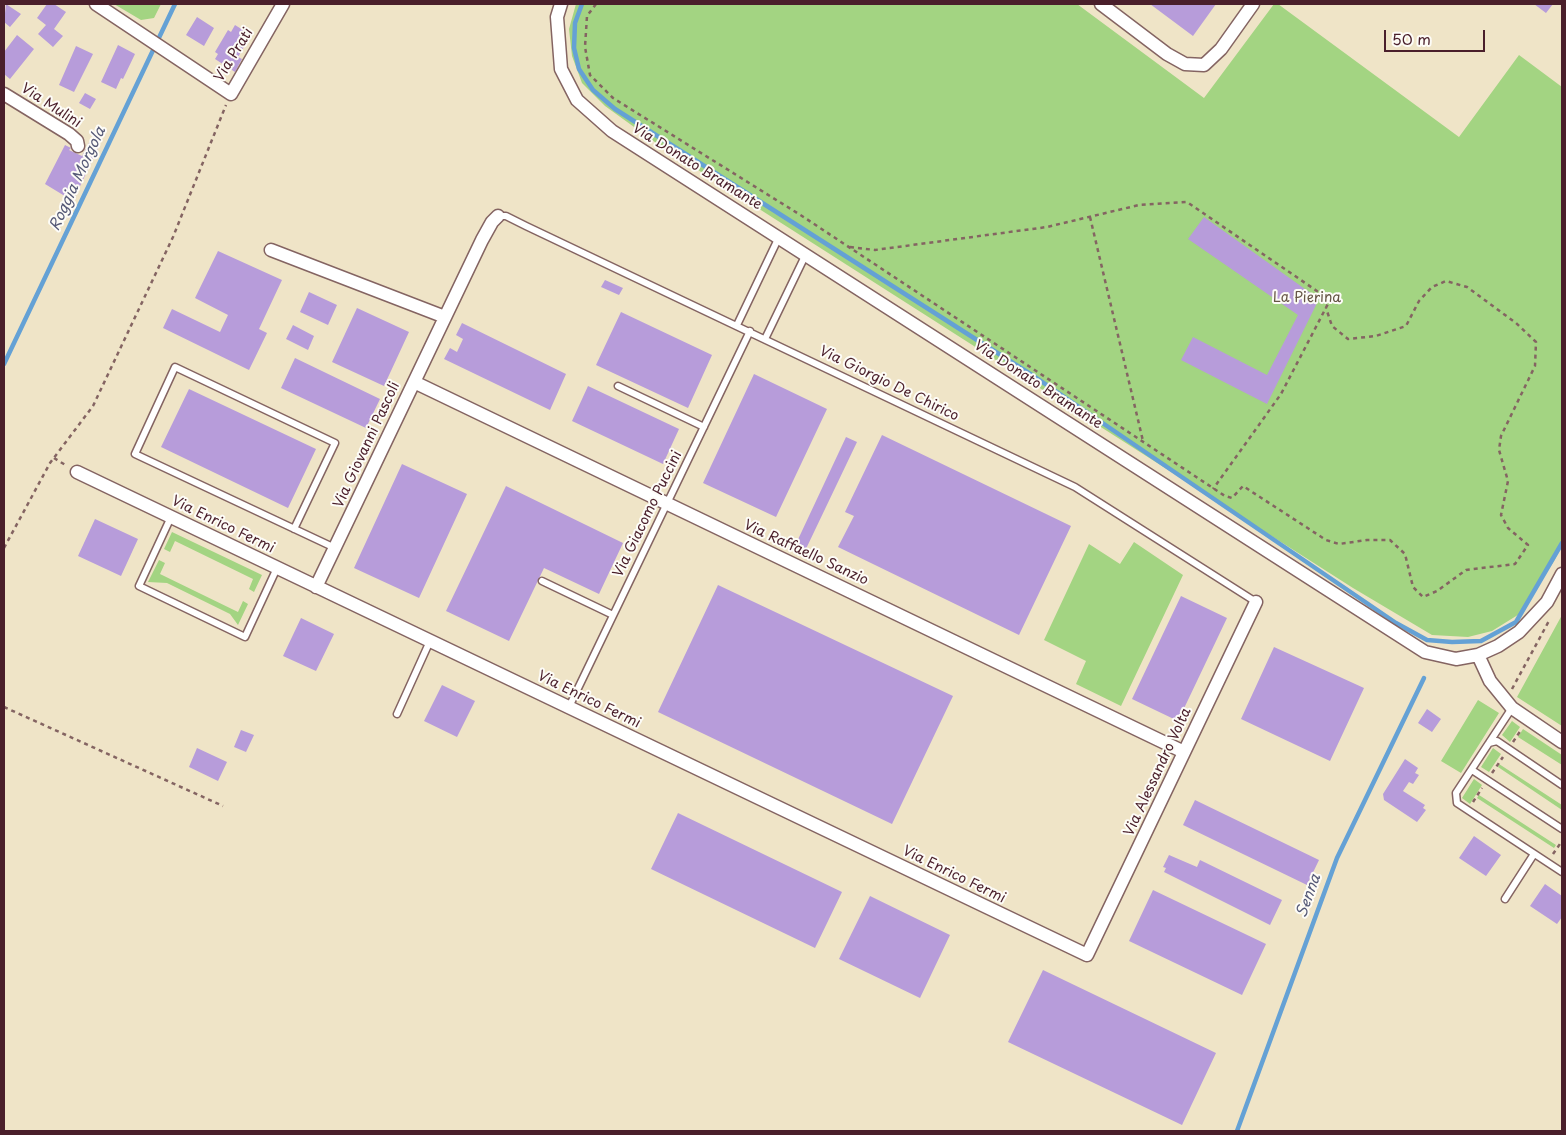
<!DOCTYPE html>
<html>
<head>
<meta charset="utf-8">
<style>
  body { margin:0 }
  #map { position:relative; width:1566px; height:1135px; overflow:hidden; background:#efe4c7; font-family:"Playpen Sans",sans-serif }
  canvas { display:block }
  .frame { position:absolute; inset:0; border:5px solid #4a1f2b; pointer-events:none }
  .scale { position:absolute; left:1384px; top:30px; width:101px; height:22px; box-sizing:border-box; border:2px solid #4a1f2b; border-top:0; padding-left:6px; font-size:15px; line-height:18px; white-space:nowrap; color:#4a1f2b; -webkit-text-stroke:4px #fdfcf7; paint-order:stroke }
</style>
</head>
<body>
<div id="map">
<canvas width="1566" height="1135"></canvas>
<div class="frame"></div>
<div class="scale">50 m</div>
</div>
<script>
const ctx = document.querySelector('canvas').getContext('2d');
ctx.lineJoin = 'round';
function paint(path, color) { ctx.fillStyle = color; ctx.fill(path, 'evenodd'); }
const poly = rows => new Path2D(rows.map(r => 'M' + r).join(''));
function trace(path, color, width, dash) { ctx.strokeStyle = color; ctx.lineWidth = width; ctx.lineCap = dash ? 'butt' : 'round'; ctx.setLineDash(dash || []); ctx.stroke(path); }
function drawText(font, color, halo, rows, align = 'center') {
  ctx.font = font + ' "Playpen Sans",sans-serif'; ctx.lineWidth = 4; ctx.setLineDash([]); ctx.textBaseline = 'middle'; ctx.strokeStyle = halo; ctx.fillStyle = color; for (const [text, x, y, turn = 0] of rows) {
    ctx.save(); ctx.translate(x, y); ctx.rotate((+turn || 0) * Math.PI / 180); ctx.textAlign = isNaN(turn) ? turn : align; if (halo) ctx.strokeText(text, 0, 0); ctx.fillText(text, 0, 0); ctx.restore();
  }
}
const green = poly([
  [114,4,161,4,154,18,141,20],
  [576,4,1077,4,1204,98,1274,4,1278,4,1459,137,1519,55,1562,87,1562,546,1554,561,1521,613,1492,631,1468,637,1432,635,1353,588,659,145,605,106,582,83,572,56,569,29],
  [172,532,262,575,254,592,249,589,253,579,175,541,170,552,164,549],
  [1134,542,1183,575,1121,706,1076,684,1086,661,1044,640,1089,544,1120,564],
  [159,560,165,563,160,574,238,612,243,601,248,604,238,625,230,614,167,583,148,582],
  [1562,615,1562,726,1517,697],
  [1478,700,1499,713,1461,773,1441,761],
  [1512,721,1520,727,1510,742,1502,735],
  [1523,729,1562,755,1562,765,1518,737],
  [1493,748,1501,754,1489,772,1481,767],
  [1499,764,1562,805,1562,810,1498,767],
  [1474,779,1482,785,1470,804,1462,798],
  [1479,795,1556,845,1554,848,1477,798]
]);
const stream = poly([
  [582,4,575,23,574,48,579,69,593,90,615,109,1035,377,1396,623,1427,640,1452,642,1481,641,1516,622,1562,543],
  [4,364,175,4],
  [1237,1131,1337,858,1424,678]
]);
const building = poly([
  [6,4,21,14,10,27,4,22],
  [47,4,54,4,66,12,54,29,63,36,53,47,38,34,46,25,37,18],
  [1150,4,1216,4,1193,36],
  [1534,4,1553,4,1546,13],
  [197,17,214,28,204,46,186,35],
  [235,25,251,35,238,57,242,59,235,72,215,59,218,54,215,52,228,30,231,32],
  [17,35,34,49,10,79,4,74,4,52],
  [118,45,135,54,123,79,121,78,116,89,101,82],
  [76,46,93,54,74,92,59,85],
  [85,93,96,99,90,109,79,103],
  [90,141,99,146,73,201,45,184,65,145,71,148,69,150,82,156],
  [1204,217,1319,299,1267,404,1181,360,1193,337,1267,375,1298,315,1188,239],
  [218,251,282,280,259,329,267,333,249,370,163,328,172,309,220,332,228,315,195,298],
  [605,280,623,288,619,295,601,287],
  [309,292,337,305,328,325,300,312],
  [357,308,409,332,384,386,332,362],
  [621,312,712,355,688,408,596,365],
  [462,323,566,374,550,410,444,359,450,348,457,352,463,339,456,335],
  [293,325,314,336,308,350,286,339],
  [295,358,380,399,366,428,281,388],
  [754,374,827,409,776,517,703,483],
  [588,386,679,429,663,464,572,421],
  [189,389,316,449,288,508,161,447],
  [882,435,1071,526,1019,635,838,547,854,516,845,512],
  [846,437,857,442,804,553,794,548],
  [402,464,467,494,419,598,354,568],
  [506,486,623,543,599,594,544,568,509,641,446,611],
  [95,519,138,539,121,576,78,556],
  [718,585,953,696,892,824,658,712],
  [1181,596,1227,618,1178,721,1132,699],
  [301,618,334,634,316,671,283,656],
  [1274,647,1364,688,1330,761,1241,719],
  [442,685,475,701,457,737,424,721],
  [1427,709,1441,719,1432,732,1418,723],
  [241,730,254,735,246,752,234,747],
  [197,748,227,762,218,781,189,767],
  [1405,759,1418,768,1415,773,1419,775,1413,784,1409,782,1403,791,1425,805,1423,808,1426,810,1417,822,1384,800,1383,794],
  [1195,800,1319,860,1307,885,1183,825],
  [678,813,842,892,815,948,651,869],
  [1474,836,1501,855,1486,876,1459,858],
  [1169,855,1197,867,1200,860,1282,900,1270,925,1164,872,1166,868,1163,867],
  [1545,884,1562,896,1562,917,1557,924,1530,906],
  [1153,890,1266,944,1242,995,1129,941],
  [870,896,950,935,920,998,839,959],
  [1043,970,1216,1053,1182,1125,1008,1042]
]);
const path = poly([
  [596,4,587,16,585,47,590,75,613,98,802,216,1225,496,1232,498,1243,486,1326,540,1339,544,1367,540,1390,540,1405,554,1413,587,1423,597,1437,591,1466,570,1515,564,1528,545,1508,528,1501,515,1508,481,1499,450,1501,436,1535,366,1536,342,1516,323,1467,287,1446,281,1432,287,1419,301,1406,326,1376,336,1348,339,1332,326,1326,308],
  [1090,217,1143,441],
  [850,247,875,250,1047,227,1139,205,1187,202,1330,300,1281,394,1213,489],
  [54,458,67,466],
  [4,548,50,463,93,406,173,237,226,105],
  [1512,689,1550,619],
  [4,707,223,806],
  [1513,742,1521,730],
  [1492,773,1503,757],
  [1473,802,1482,788],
  [1553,854,1562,841]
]);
const service = poly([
  [498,216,506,216,526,226,1075,487,1256,602],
  [737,325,779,237],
  [765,339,806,254],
  [618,386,704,427],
  [171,517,139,586,245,637,277,568],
  [294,529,335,443,175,367,135,454,335,548],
  [542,581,613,615],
  [569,707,750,331],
  [1512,708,1456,793,1457,803,1562,872],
  [397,714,430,641],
  [1489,743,1497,741,1562,785],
  [1472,770,1562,829],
  [1505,899,1534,854]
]);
const minor = poly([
  [96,4,231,94,283,4],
  [561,4,557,17,561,69,577,100,612,131,1425,652,1456,659,1478,655,1498,646,1519,632,1547,602,1562,574],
  [1101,4,1167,54,1185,64,1204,65,1221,49,1253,4],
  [4,94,69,134,77,141,78,146],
  [271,250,445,317],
  [414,382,1184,752],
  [77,472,1087,955,1256,602],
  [316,587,482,240,492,222,498,216],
  [1478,655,1490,681,1512,708,1562,742]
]);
const streetNames = [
  ["Via Prati",234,55,-58],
  ["Via Mulini",51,106,33],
  ["Via Donato Bramante",697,167,32],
  ["Via Giorgio De Chirico",889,384,26],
  ["Via Donato Bramante",1038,385,33],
  ["Via Giovanni Pascoli",367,445,-65],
  ["Via Giacomo Puccini",648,514,-64],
  ["Via Enrico Fermi",223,525,26],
  ["Via Raffaello Sanzio",806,553,25],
  ["Via Enrico Fermi",589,700,26],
  ["Via Alessandro Volta",1158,772,-65],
  ["Via Enrico Fermi",954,875,26]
];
const parkNames = [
  ["La Pierina",1307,298]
];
const waterNames = [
  ["Roggia Morgola",78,179,-65],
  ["Senna",1309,896,-70]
];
paint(green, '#a3d482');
trace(stream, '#64a1d5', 4.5);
paint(building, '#b79cda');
trace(service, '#846462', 9);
trace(minor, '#846462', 15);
trace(path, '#846462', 2.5, [4, 4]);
trace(service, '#fff', 6);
trace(minor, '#fff', 12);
drawText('14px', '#4a1f2b', '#fdfcf7', streetNames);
drawText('14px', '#655545', '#fdfcf7', parkNames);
drawText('italic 15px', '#565a77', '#fdfcf7', waterNames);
</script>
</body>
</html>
